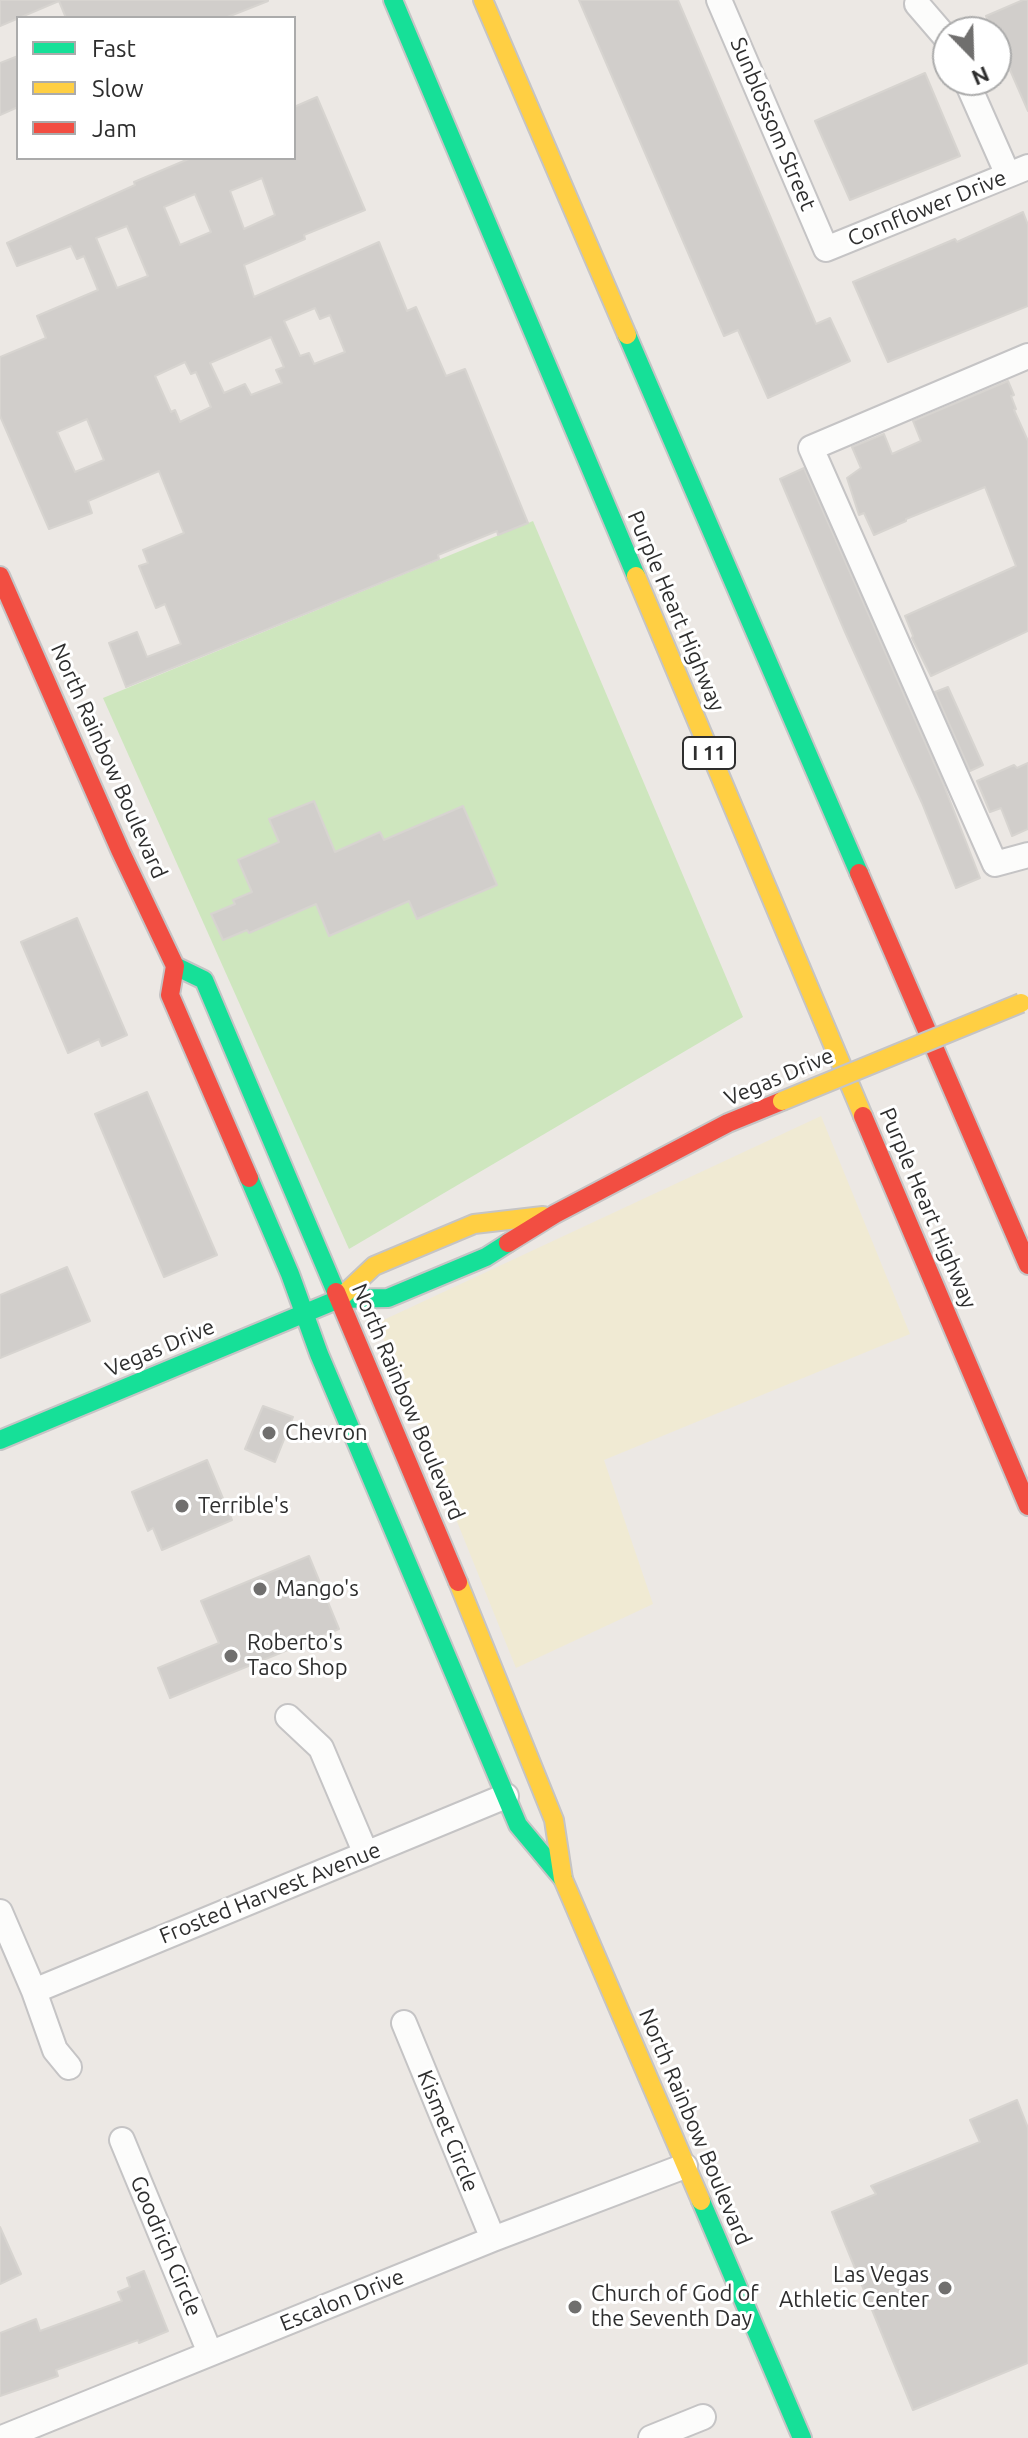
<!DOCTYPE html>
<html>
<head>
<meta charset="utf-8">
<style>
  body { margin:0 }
  #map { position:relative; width:1028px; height:2438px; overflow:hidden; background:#ece8e4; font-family:Ubuntu,sans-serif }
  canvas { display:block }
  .legend { position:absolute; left:16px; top:16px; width:280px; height:144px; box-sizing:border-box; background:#fff; border:2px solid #ababab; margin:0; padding:10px 14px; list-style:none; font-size:24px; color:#2e2e2e }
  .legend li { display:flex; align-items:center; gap:16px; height:40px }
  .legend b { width:40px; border:2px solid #ababab }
  .north { position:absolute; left:932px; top:16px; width:80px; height:80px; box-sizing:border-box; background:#fff; border:2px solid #ababab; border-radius:50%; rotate:157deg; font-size:22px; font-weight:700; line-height:32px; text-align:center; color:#2e2e2e }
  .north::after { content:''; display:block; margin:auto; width:28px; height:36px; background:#706f6e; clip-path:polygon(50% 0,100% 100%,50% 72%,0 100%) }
</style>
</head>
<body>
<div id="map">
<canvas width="1028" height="2438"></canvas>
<ul class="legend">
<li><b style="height:10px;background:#16e098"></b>Fast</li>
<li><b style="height:10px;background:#ffcf43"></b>Slow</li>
<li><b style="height:10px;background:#f24e42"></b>Jam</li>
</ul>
<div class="north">N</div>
</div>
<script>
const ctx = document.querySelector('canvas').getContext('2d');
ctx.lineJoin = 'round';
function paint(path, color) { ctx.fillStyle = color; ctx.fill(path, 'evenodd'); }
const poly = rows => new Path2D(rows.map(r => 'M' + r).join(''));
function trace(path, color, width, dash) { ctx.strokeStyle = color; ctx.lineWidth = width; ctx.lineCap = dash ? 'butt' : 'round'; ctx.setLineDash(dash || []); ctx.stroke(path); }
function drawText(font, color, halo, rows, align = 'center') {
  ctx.font = font + ' Ubuntu,sans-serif'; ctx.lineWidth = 6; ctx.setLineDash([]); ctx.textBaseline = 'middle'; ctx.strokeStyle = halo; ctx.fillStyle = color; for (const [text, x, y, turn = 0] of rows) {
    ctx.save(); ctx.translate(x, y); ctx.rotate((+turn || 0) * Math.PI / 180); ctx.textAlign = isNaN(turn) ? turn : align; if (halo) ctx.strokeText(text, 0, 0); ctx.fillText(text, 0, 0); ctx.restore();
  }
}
const green = poly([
  [533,521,743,1017,349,1249,103,698]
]);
const sand = poly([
  [821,1116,910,1334,604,1460,653,1604,516,1668,377,1323]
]);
const building = poly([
  [0,0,268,0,268,1,225,18,66,18,59,1,0,26,0,0],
  [579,0,678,0,816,324,830,318,850,361,768,398,738,330,724,336,579,0],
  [1023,0,1028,0,1028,111,996,38,996,32,993,32,986,16,1023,0],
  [18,56,18,107,0,115,0,63,18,56],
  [925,73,960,156,850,200,815,121,925,73],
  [317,97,365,210,304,235,305,239,244,265,254,297,379,242,407,311,416,307,446,376,465,369,528,523,498,535,497,531,438,555,439,559,126,687,109,643,137,632,147,657,181,644,165,604,156,608,139,566,148,563,143,550,184,533,159,471,88,501,92,513,49,529,0,416,0,357,46,338,37,316,98,290,84,256,77,259,71,246,17,266,7,243,135,185,134,182,191,158,294,158,294,107,317,97],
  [262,178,275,215,244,229,230,191,262,178],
  [195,194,211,232,180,245,164,207,195,194],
  [127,226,148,276,117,288,96,238,127,226],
  [315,308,320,319,330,315,345,352,314,364,309,353,300,356,284,321,315,308],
  [271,337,284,367,276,370,282,383,251,395,245,384,224,393,210,363,271,337],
  [185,362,191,374,196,372,211,407,180,422,175,410,171,412,155,376,185,362],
  [87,419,104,460,75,472,57,432,87,419],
  [1023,212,1028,225,1028,306,888,362,853,282,955,239,957,242,1023,212],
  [1008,381,1014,395,1011,396,1016,409,1014,410,1028,441,1028,631,931,676,912,638,913,636,905,616,1016,566,985,487,906,519,906,521,874,535,864,513,859,515,847,478,861,468,852,447,884,434,892,454,921,441,913,421,1008,381],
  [804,468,943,783,980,878,956,888,922,803,845,632,780,479,804,468],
  [948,687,983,765,970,771,935,692,948,687],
  [1028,763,1028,829,1012,836,1001,808,990,812,977,781,1014,765,1017,768,1028,763],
  [314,801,335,852,380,832,384,840,463,806,497,885,417,919,409,901,329,936,316,904,249,933,247,930,223,940,211,914,235,904,233,900,252,892,238,860,279,842,269,819,314,801],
  [77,918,127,1035,102,1046,99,1039,68,1053,21,942,77,918],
  [147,1092,217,1255,164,1277,95,1114,147,1092],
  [67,1267,90,1321,0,1358,0,1295,67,1267],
  [263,1406,293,1417,275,1462,245,1449,263,1406],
  [207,1460,232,1520,162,1550,153,1528,148,1531,132,1492,207,1460],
  [309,1556,339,1629,170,1698,158,1668,219,1643,201,1601,309,1556],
  [1017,2100,1028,2128,1028,2363,913,2410,832,2212,876,2194,871,2186,980,2142,970,2120,1017,2100],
  [0,2227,21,2274,0,2284,0,2227],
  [144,2271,168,2331,139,2343,138,2340,56,2370,58,2376,0,2396,0,2333,36,2319,40,2331,122,2301,118,2292,130,2287,127,2278,144,2271]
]);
const street = poly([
  [719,0,826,249,1028,167],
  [917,4,948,40],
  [966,80,1008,175],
  [1028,356,811,448,995,864,1028,855],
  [288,1717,321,1748,366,1854],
  [0,1912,34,1991,55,2050,69,2067],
  [34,1991,506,1796],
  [404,2023,493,2239],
  [122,2140,210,2353],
  [2,2438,493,2239,685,2166],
  [651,2438,703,2417]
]);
const fast = poly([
  [393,0,636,576],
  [627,335,859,873],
  [175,966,204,980,336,1292],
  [249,1178,290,1274,319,1354,518,1825,563,1879],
  [0,1440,339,1299,388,1298,486,1257,508,1243],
  [701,2201,802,2438]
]);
const slow = poly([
  [483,0,627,335],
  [636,576,863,1116],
  [339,1299,374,1266,474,1224,543,1216],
  [458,1582,554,1820,563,1879,701,2201]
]);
const jam = poly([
  [0,576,120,850,175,966,170,995,249,1178],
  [859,873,1028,1265],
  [863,1116,1028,1506],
  [508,1243,555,1214,728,1123,782,1101],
  [336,1292,458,1582]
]);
const slowBridge = poly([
  [782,1101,1021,1003]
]);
const markers = [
  [269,1433,8,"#706f6e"],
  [182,1506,8,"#706f6e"],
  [260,1589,8,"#706f6e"],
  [231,1656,8,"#706f6e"],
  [945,2288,8,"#706f6e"],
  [575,2307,8,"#706f6e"]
];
const shields = [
  [709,753,52]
];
const shieldNames = [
  ["I 11",709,753]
];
const streetNames = [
  ["Sunblossom Street",773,124,67],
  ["Cornflower Drive",927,208,-22],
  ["Purple Heart Highway",676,611,67],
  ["North Rainbow Boulevard",109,761,66],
  ["Vegas Drive",779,1077,-23],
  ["Purple Heart Highway",928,1208,67],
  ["Vegas Drive",160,1348,-23],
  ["North Rainbow Boulevard",408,1402,67],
  ["Frosted Harvest Avenue",270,1893,-22],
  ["North Rainbow Boulevard",695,2127,67],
  ["Kismet Circle",448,2131,68],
  ["Goodrich Circle",166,2246,67],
  ["Escalon Drive",342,2300,-22]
];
const poiNames = [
  ["Chevron",285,1433],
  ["Terrible's",198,1506],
  ["Mango's",276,1589],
  ["Roberto's",247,1643],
  ["Taco Shop",247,1668],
  ["Las Vegas",929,2275,"right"],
  ["Athletic Center",929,2300,"right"],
  ["Church of God of",591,2294],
  ["the Seventh Day",591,2319]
];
paint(green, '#cee6be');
paint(sand, '#f0ead3');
paint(building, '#d1cecb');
trace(building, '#d7d4d0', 2);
trace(street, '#c5c4c5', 28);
trace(fast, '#c5c4c5', 22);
trace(slow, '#c5c4c5', 22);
trace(jam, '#c5c4c5', 22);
trace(street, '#fcfcfb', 24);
trace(fast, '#16e098', 18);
trace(slow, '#ffcf43', 18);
trace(jam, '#f24e42', 18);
trace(slowBridge, '#c5c4c5', 22, []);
trace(slowBridge, '#ffcf43', 18);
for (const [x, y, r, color] of markers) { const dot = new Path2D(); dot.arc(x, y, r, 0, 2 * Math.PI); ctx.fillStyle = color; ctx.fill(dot); trace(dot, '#fff', 3); }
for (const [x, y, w] of shields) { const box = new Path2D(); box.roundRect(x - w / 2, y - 16, w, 32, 6); ctx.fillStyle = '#fff'; ctx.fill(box); trace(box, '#2e2e2e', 2); }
drawText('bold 20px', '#2e2e2e', null, shieldNames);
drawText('22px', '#2e2e2e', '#fff', streetNames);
drawText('22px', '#2e2e2e', '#fff', poiNames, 'left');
</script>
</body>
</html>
